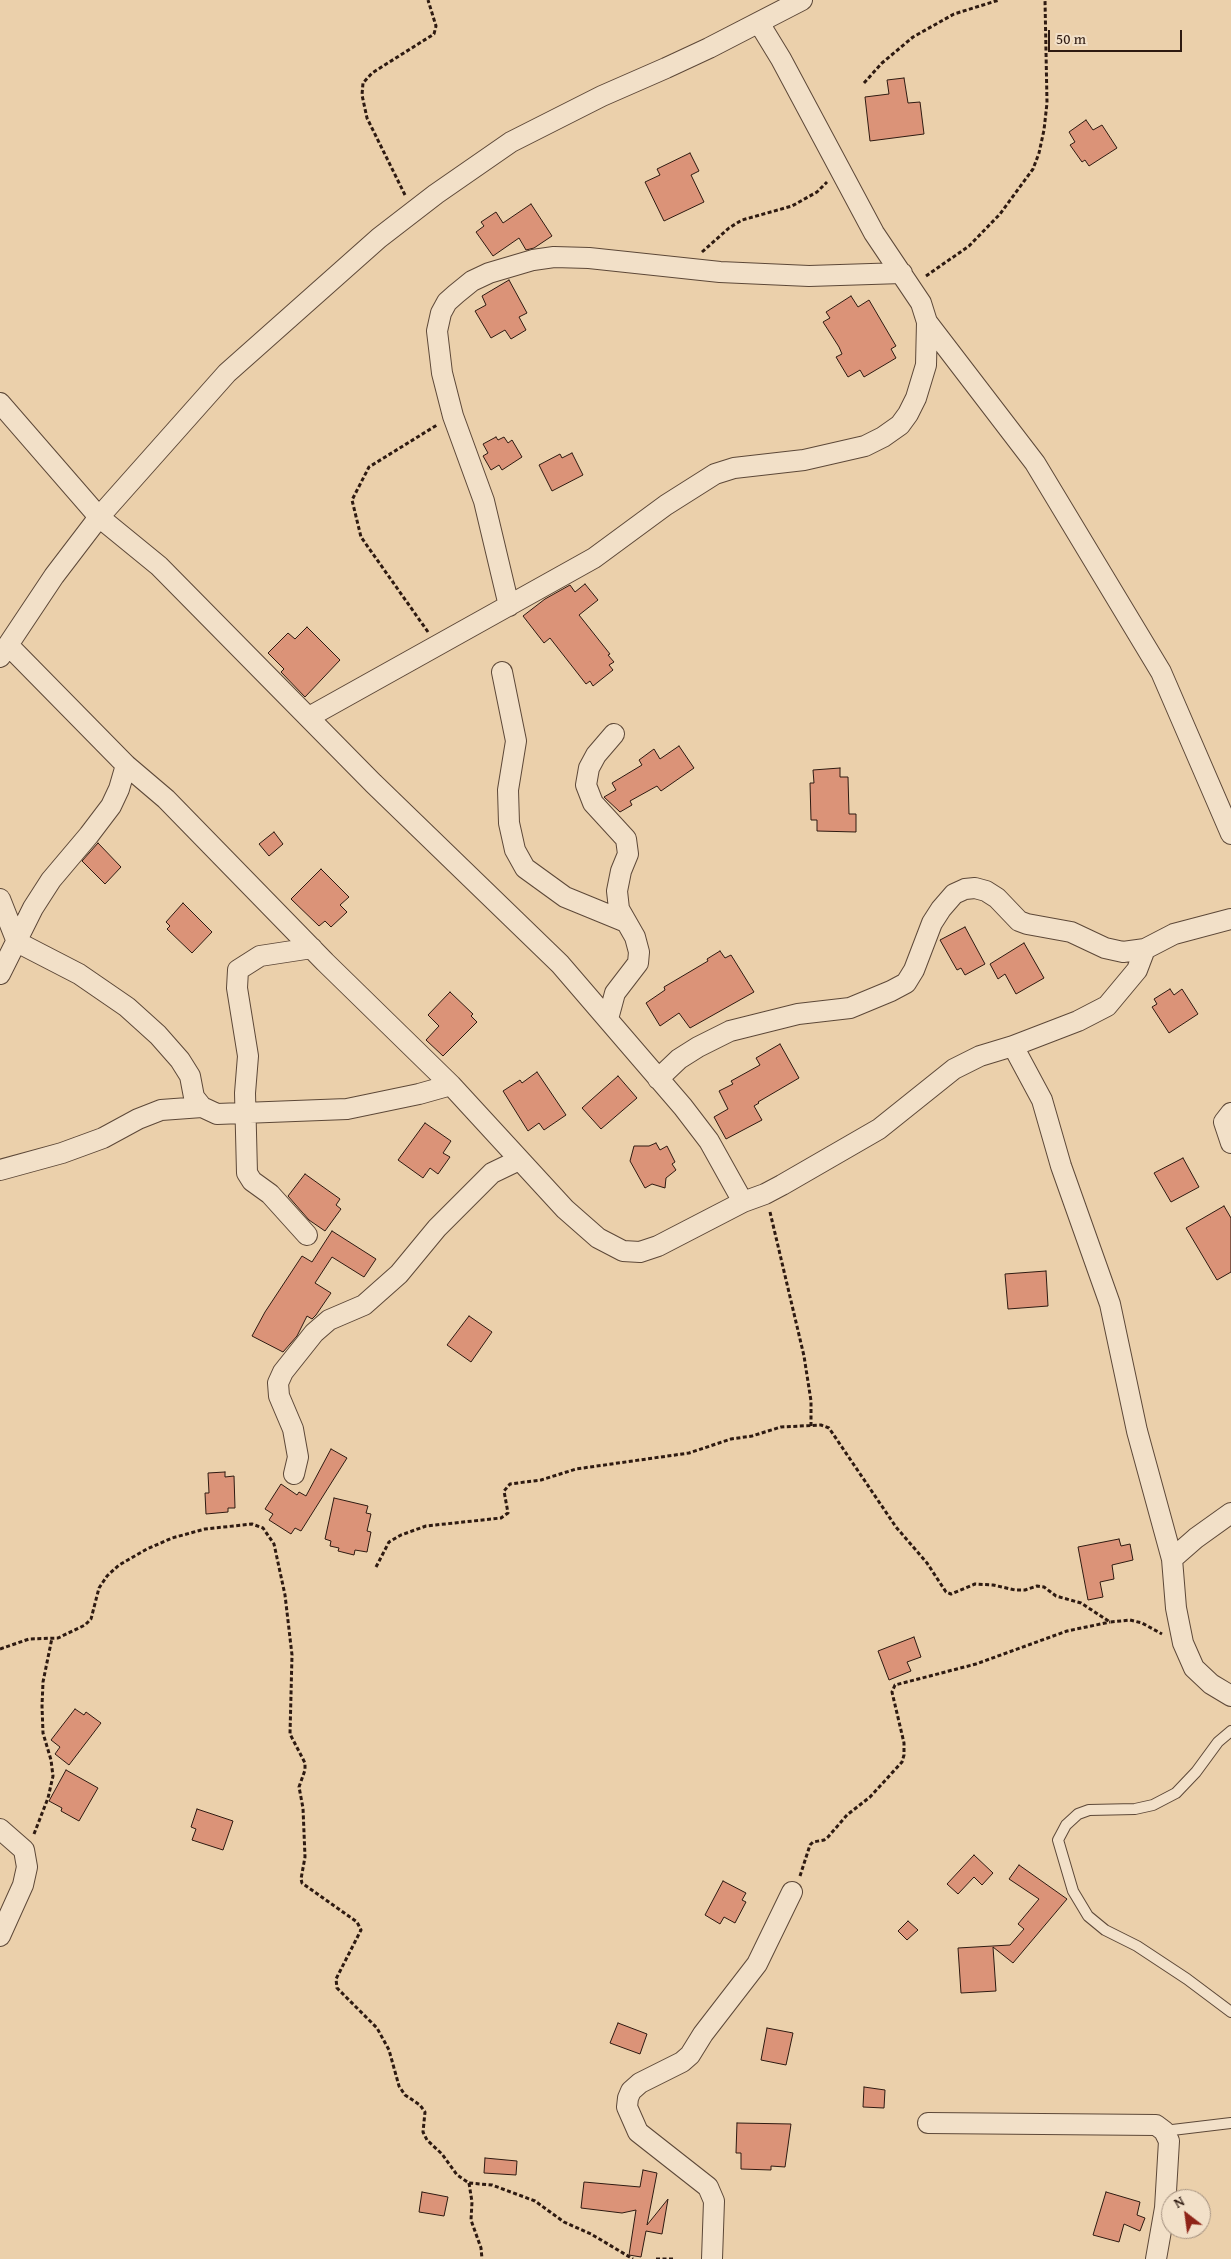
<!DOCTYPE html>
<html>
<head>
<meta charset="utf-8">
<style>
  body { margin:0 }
  #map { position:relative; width:1231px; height:2259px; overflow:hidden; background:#ebd0ab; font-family:"Gentium Book Plus",serif }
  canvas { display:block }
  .north { position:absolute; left:1161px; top:2189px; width:50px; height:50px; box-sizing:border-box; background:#f2e0c8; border:1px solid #a4917f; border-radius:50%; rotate:330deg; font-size:14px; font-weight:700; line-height:20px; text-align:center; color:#2e1a11 }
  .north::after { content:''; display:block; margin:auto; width:18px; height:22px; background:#8f2418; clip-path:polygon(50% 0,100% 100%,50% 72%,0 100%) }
  .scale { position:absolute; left:1048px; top:30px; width:134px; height:22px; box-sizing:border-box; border:2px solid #2e1a11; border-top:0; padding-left:6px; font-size:15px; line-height:18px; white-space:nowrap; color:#2e1a11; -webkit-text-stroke:4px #f2e0c8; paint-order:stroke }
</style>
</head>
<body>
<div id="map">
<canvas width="1231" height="2259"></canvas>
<div class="north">N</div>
<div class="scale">50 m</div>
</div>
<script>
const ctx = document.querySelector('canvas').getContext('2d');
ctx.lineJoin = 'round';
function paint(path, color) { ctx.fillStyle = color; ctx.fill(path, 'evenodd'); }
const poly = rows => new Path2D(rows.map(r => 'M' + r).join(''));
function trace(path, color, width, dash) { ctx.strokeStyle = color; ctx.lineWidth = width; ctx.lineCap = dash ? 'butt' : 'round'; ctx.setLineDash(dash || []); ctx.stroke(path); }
const building = poly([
  [904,78,908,103,920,102,924,134,870,141,865,97,889,94,887,80,904,78],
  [1086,120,1093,130,1102,125,1117,148,1089,166,1085,160,1082,162,1070,145,1075,142,1069,132,1086,120],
  [690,153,699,171,691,175,704,202,664,221,645,182,660,175,657,169,690,153],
  [531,204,552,236,534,248,526,250,519,238,493,256,476,232,484,226,481,222,496,212,503,223,531,204],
  [509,280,527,313,519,317,526,330,511,339,505,330,491,338,475,311,486,305,482,296,509,280],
  [851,296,858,307,869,300,896,346,891,349,896,358,864,377,860,370,848,377,836,357,842,354,839,347,823,322,830,318,826,312,851,296],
  [496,437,498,440,504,437,508,443,512,440,522,457,502,470,499,465,491,470,483,456,488,453,483,444,496,437],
  [572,453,583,475,552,491,539,465,560,454,562,458,572,453],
  [585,584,598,600,579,615,610,654,608,655,614,662,609,665,613,670,593,686,590,681,586,684,550,638,544,643,523,616,545,599,570,585,575,592,585,584],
  [307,627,340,660,305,697,281,672,284,669,268,653,288,633,295,639,307,627],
  [679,746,694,768,661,791,657,786,630,801,632,805,620,812,604,797,616,790,612,783,642,765,639,760,654,749,660,759,679,746],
  [840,768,840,777,848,777,849,814,856,814,856,832,817,831,817,820,811,820,810,783,814,783,813,770,840,768],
  [274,832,283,844,269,856,259,844,274,832],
  [98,843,121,867,105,884,82,861,98,843],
  [321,869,349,897,340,905,347,912,331,927,325,921,319,926,291,899,321,869],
  [183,903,212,932,192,953,167,929,170,926,166,922,183,903],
  [965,927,985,964,965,975,961,968,957,970,940,940,965,927],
  [1024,943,1044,978,1016,994,1005,974,998,979,990,964,1024,943],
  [720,951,725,958,731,955,754,992,690,1028,679,1013,660,1026,646,1003,665,990,664,987,708,961,707,959,720,951],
  [1170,989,1174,995,1182,989,1198,1014,1169,1033,1152,1007,1157,1004,1154,999,1170,989],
  [450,992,473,1014,471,1016,477,1022,443,1056,426,1040,439,1026,428,1015,450,992],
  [780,1044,799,1078,758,1102,759,1103,754,1106,762,1120,726,1139,714,1117,728,1109,719,1091,733,1084,731,1081,760,1065,756,1058,780,1044],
  [537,1072,566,1115,544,1130,539,1123,528,1131,503,1091,520,1080,522,1083,537,1072],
  [618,1076,637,1098,601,1129,582,1108,618,1076],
  [425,1123,451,1141,443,1153,450,1157,438,1174,430,1168,423,1178,398,1160,425,1123],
  [656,1143,660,1150,667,1146,675,1162,672,1164,676,1170,666,1178,665,1188,652,1184,645,1188,630,1161,634,1146,649,1146,656,1143],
  [1183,1158,1199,1187,1171,1202,1154,1173,1183,1158],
  [305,1174,340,1199,336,1205,341,1209,325,1231,309,1220,288,1196,305,1174],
  [1224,1206,1231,1218,1231,1272,1217,1280,1186,1228,1224,1206],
  [332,1231,376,1259,364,1277,332,1257,315,1283,331,1293,316,1315,312,1319,307,1316,297,1336,283,1352,252,1336,265,1312,302,1256,312,1262,332,1231],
  [1046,1271,1048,1306,1008,1309,1005,1274,1046,1271],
  [469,1316,492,1332,471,1362,447,1345,469,1316],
  [331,1449,347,1458,301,1531,295,1528,291,1534,269,1520,273,1514,265,1509,281,1484,297,1495,299,1492,306,1496,331,1449],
  [225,1472,225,1477,234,1476,235,1508,228,1508,228,1512,206,1514,205,1493,209,1493,208,1473,225,1472],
  [334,1498,368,1506,366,1513,371,1514,367,1531,371,1532,367,1552,355,1550,354,1555,338,1551,339,1548,330,1546,331,1541,325,1539,334,1498],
  [1119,1539,1121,1546,1130,1544,1133,1560,1112,1565,1114,1579,1100,1582,1103,1597,1088,1600,1078,1547,1119,1539],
  [914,1637,921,1657,907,1662,911,1671,889,1680,878,1651,914,1637],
  [75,1709,84,1715,86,1712,101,1723,69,1765,55,1754,60,1747,51,1740,75,1709],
  [66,1770,98,1788,79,1821,61,1811,62,1808,49,1801,66,1770],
  [197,1809,233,1821,223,1850,192,1840,196,1829,191,1827,197,1809],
  [974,1855,993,1873,982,1885,974,1877,958,1894,947,1884,974,1855],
  [1019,1865,1067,1899,1013,1963,993,1947,996,1991,961,1993,958,1948,1010,1945,1024,1929,1018,1924,1039,1899,1009,1879,1019,1865],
  [723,1881,746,1893,742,1900,746,1902,735,1923,724,1917,720,1924,705,1915,723,1881],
  [908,1921,918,1930,907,1940,898,1931,908,1921],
  [618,2023,647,2034,640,2054,610,2043,618,2023],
  [767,2028,793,2033,786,2065,761,2060,767,2028],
  [864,2087,885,2090,884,2108,863,2107,864,2087],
  [737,2123,791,2124,785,2167,771,2166,771,2170,741,2169,741,2153,736,2153,737,2123],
  [485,2158,517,2161,516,2175,484,2173,485,2158],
  [643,2170,657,2173,647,2225,668,2199,662,2234,646,2231,641,2257,629,2255,636,2210,622,2213,581,2208,584,2182,640,2187,643,2170],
  [422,2192,448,2197,444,2216,419,2212,422,2192],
  [1106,2192,1140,2202,1137,2215,1145,2218,1140,2231,1124,2224,1119,2242,1093,2235,1106,2192]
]);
const path = poly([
  [864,83,882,63,913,37,954,14,999,0],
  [405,195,367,118,362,95,363,83,372,73,434,34,436,26,428,0],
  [702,252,729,228,742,220,792,206,817,192,827,182],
  [926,276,969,246,1000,214,1033,169,1039,153,1044,130,1047,103,1045,0],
  [428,632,361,537,352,500,369,467,437,425],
  [770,1212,804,1356,811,1401,811,1426],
  [376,1567,389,1542,401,1535,426,1526,501,1518,508,1513,504,1491,510,1484,541,1480,576,1469,689,1453,731,1439,752,1436,781,1427,821,1425,829,1428,896,1527,927,1563,946,1592,951,1594,975,1584,993,1585,1015,1590,1025,1590,1037,1586,1044,1587,1056,1596,1081,1603,1110,1622,1130,1620,1142,1623,1162,1634],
  [0,1649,29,1639,58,1638,85,1625,91,1619,99,1588,107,1576,119,1565,147,1549,172,1538,205,1529,252,1524,263,1528,274,1544,285,1595,292,1655,290,1734,305,1763,305,1770,299,1787,303,1808,305,1857,301,1879,302,1883,357,1922,361,1930,336,1979,337,1988,377,2028,389,2050,399,2086,405,2095,420,2105,425,2112,423,2132,427,2140,442,2154,457,2175,469,2183,492,2185,535,2201,564,2222,591,2234,633,2259],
  [34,1834,48,1798,53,1776,51,1760,43,1733,42,1706,43,1682,52,1638],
  [800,1876,810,1845,813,1842,824,1840,828,1837,847,1815,870,1797,902,1762,904,1755,904,1743,892,1692,895,1685,976,1664,1067,1631,1110,1622],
  [469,2183,472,2202,471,2220,481,2248,482,2259],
  [656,2259,673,2259]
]);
const lane = poly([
  [1231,1731,1218,1742,1196,1772,1176,1793,1153,1805,1135,1809,1089,1810,1078,1814,1066,1825,1058,1840,1073,1891,1088,1916,1105,1930,1137,1946,1187,1979,1231,2012],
  [1164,2131,1231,2123]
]);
const street = poly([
  [927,322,1035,463,1161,672,1231,834],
  [0,403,99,517,159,566,373,783,560,964,683,1107,709,1141,743,1202],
  [509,606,484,501,453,416,442,373,437,331,441,313,447,302,456,294,472,281,489,273,533,260,554,257,589,258,720,272,809,276,902,273],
  [9,646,126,765,166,799,325,962,451,1085,565,1209,598,1238,623,1251,640,1252,658,1246,743,1202,765,1194,782,1185,879,1129,954,1069,980,1056,1013,1046,1078,1021,1107,1006,1137,970,1145,949,1174,934,1231,919],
  [0,657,54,576,99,517,227,373,379,238,436,194,511,142,602,96,666,68,709,48,802,0],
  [502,672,516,741,508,790,509,823,515,850,525,868,565,897,626,922],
  [309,717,594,558,666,505,715,474,734,468,804,460,865,446,883,437,900,425,908,414,916,398,926,365,927,322,921,303,874,233,781,59,759,23],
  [0,899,17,942,79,974,127,1007,158,1035,180,1060,190,1076,194,1097,202,1107,217,1114,347,1109,419,1094,451,1085],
  [0,974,33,908,51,880,89,835,111,806,119,789,126,765],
  [608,1019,615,993,638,963,639,952,635,937,619,909,617,891,621,871,628,854,626,839,593,803,586,785,589,768,596,755,614,734],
  [1013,1046,1042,1100,1061,1166,1110,1304,1137,1431,1172,1559,1176,1608,1183,1643,1194,1668,1211,1684,1231,1696],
  [658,1079,679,1059,698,1047,730,1031,798,1014,850,1008,891,991,906,983,914,970,932,923,941,909,954,894,965,889,975,888,986,891,997,898,1019,921,1027,924,1071,932,1105,948,1123,952,1145,949],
  [1231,1113,1224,1122,1231,1143],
  [0,1170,62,1153,103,1138,138,1119,161,1110,202,1107],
  [307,1235,270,1194,252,1181,247,1173,245,1093,248,1056,237,988,238,970,260,956,312,948],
  [294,1474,298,1457,293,1429,279,1396,278,1383,283,1372,314,1333,329,1320,364,1305,399,1274,437,1228,492,1173,519,1160],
  [1172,1559,1196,1538,1231,1513],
  [0,1829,24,1850,27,1867,23,1885,0,1936],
  [928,2123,1156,2125,1164,2131,1169,2141,1165,2208,1156,2259],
  [712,2259,714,2201,708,2187,638,2132,627,2107,628,2098,631,2091,640,2083,682,2062,690,2055,703,2034,757,1964,792,1892]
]);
paint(building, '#db9378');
trace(building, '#2e1a11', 1);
trace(lane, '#5d4838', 12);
trace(street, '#5d4838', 22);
trace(path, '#2e1a11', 3, [4, 2.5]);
trace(lane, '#f2e0c8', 10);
trace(street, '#f2e0c8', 20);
</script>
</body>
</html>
